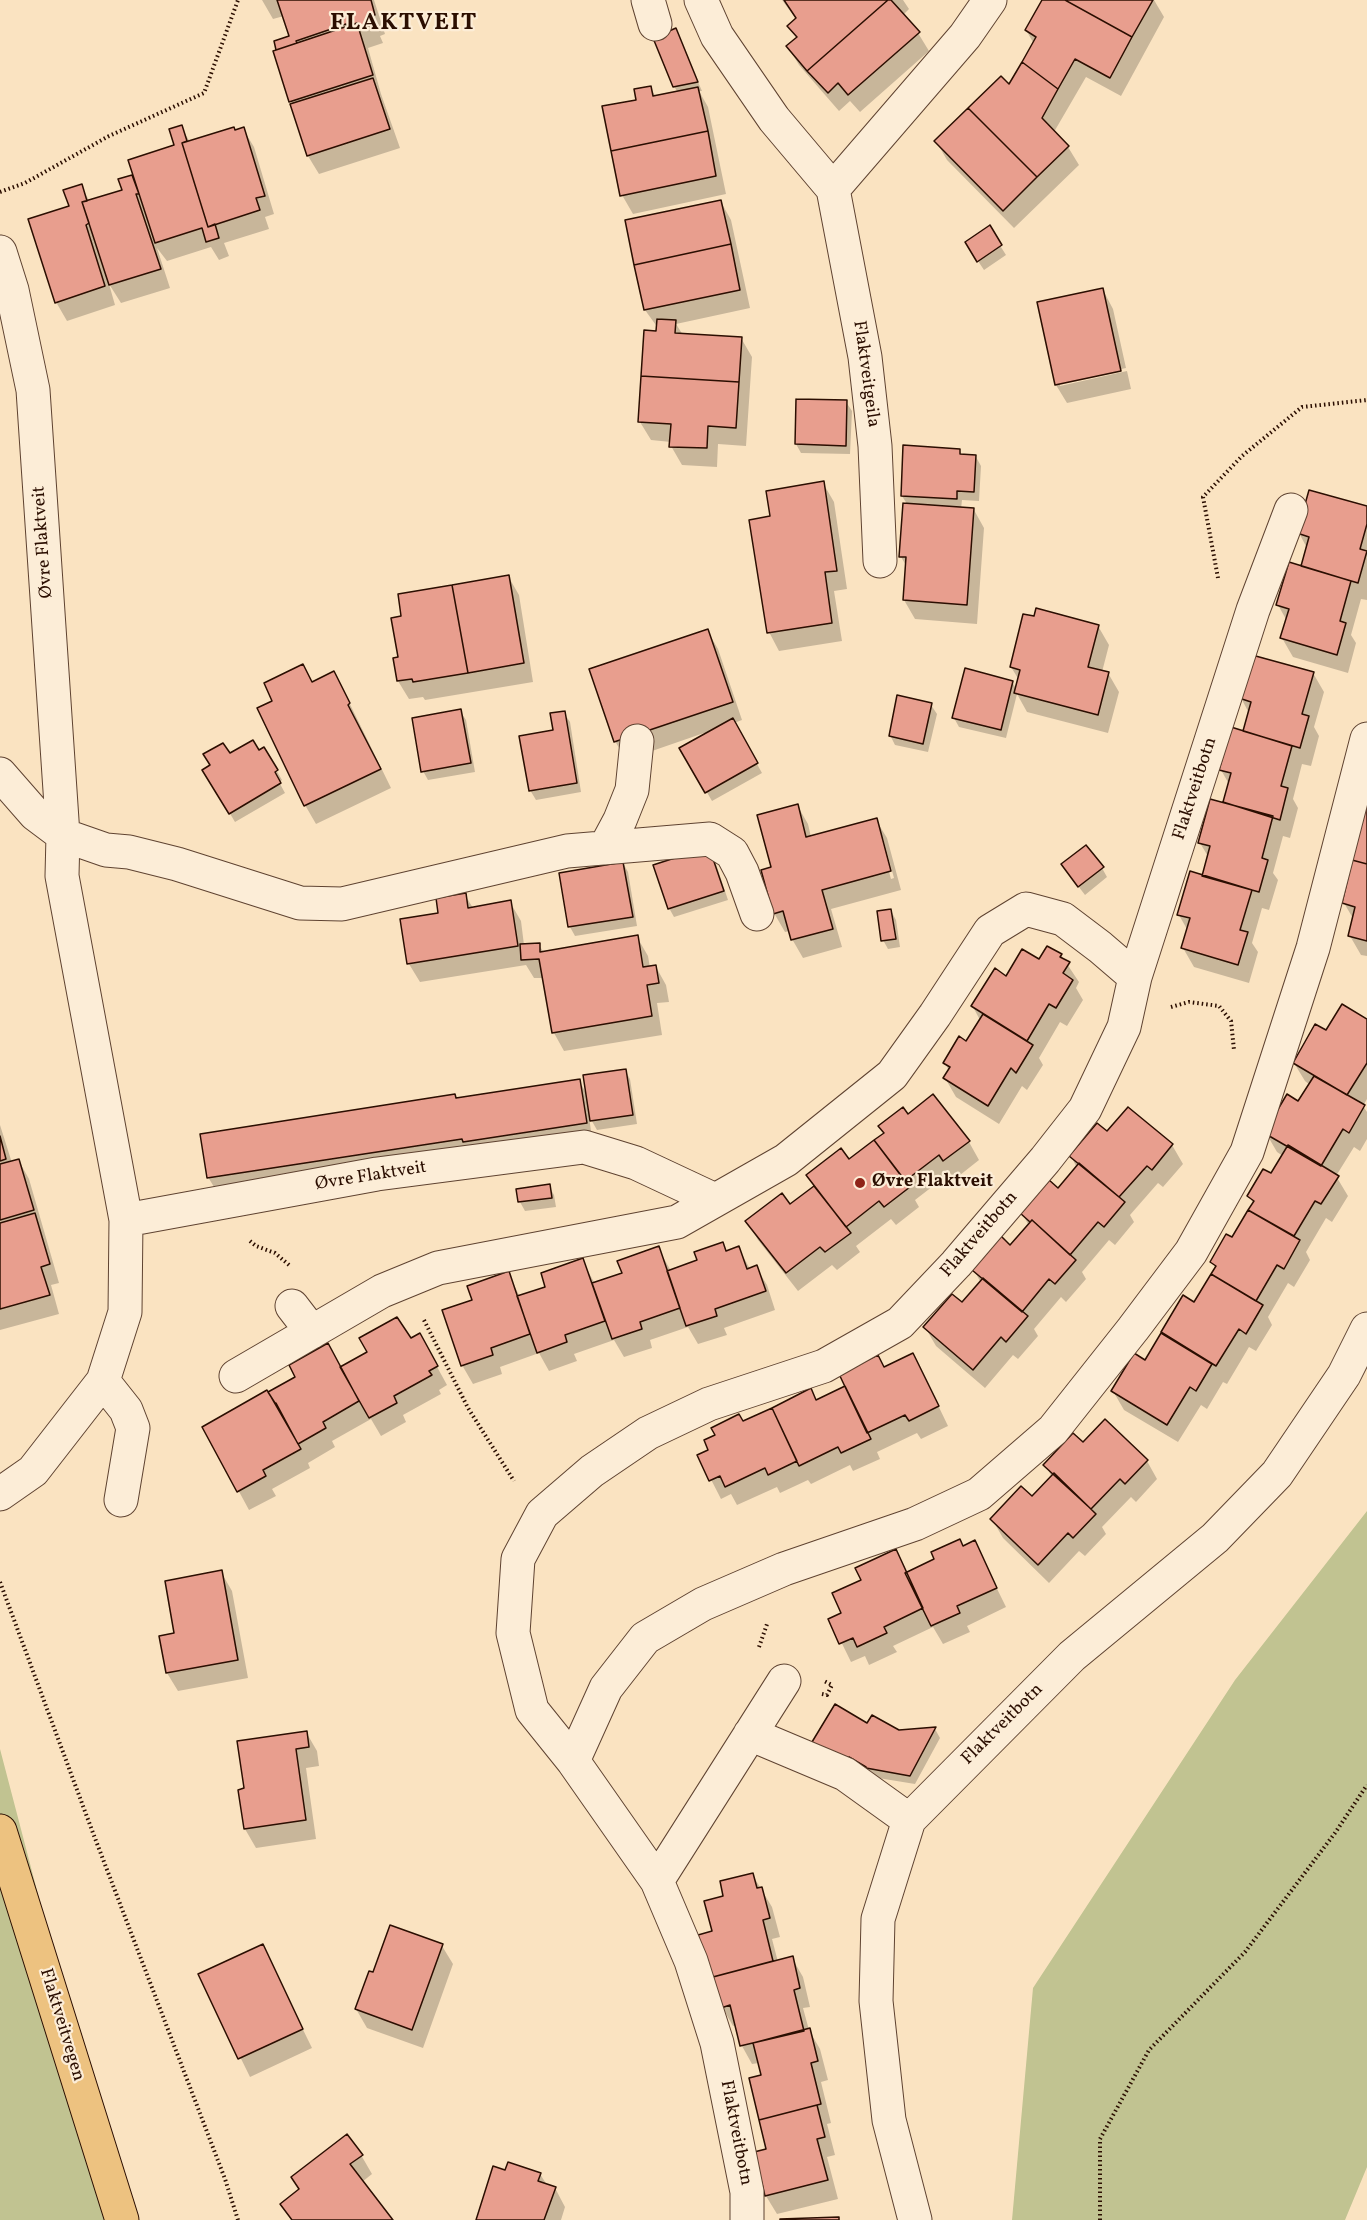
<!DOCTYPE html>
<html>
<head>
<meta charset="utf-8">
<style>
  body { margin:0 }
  canvas { display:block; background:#fae3c1 }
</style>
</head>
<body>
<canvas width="1367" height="2220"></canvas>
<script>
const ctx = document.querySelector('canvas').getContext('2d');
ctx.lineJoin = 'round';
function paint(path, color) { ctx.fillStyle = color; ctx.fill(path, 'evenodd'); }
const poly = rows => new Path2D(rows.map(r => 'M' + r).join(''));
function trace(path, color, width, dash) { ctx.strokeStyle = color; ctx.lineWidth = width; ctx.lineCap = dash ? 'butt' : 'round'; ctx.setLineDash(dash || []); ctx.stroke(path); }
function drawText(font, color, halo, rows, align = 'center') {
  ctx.font = font + ' Vollkorn,serif'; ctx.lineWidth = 4.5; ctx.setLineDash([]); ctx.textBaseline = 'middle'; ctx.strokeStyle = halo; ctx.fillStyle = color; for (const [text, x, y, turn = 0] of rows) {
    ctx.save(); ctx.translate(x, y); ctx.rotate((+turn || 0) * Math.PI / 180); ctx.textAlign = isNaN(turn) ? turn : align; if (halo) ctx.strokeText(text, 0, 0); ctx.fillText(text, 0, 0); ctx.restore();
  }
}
const green = poly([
  [1367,1511,1367,2167,1345,2220,1012,2220,1033,1988,1235,1680],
  [0,1749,45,1921,123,2220,0,2220]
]);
const shadow = poly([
  [262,0,374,0,385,34,380,36,383,43,368,48,381,94,400,148,319,174,308,156,291,101,291,37,284,16,273,19],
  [782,0,903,0,909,9,903,15,918,33,929,51,860,112,850,101,839,111,799,65,788,47,797,39,789,26,796,19],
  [1043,0,1154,0,1164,17,1121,96,1086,77,1054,132,1068,147,1079,165,1014,228,947,160,936,141,1010,87,1034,44,1026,30],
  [675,30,702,91,699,91,708,107,726,194,633,214,622,195,638,101,650,87,656,97,678,93,674,86],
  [181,127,190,142,243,129,254,147,274,214,265,217,269,229,224,243,229,256,219,260,211,247,167,261,157,248,170,288,121,303,109,284,115,305,67,321,56,302,71,207,81,186,90,202,124,191,120,180,134,176,176,146],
  [721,202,731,220,750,308,676,324,683,335,741,338,752,357,746,446,718,444,717,467,682,465,671,446,671,442,651,440,640,422,658,328,645,310],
  [989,228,1006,255,984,270,972,252],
  [1103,290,1113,309,1126,368,1060,382,1060,386,1127,371,1131,389,1067,403,1056,385],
  [846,402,852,411,850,454,801,453,796,444],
  [959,450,963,456,976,457,981,466,979,501,962,500,961,509,974,510,984,528,977,624,915,619,904,600,907,567,901,557,907,504,902,496],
  [823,483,834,502,847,589,834,591,842,641,779,651,769,632],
  [1367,508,1367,600,1361,599,1351,635,1356,643,1348,673,1293,657,1282,638,1287,621,1278,605,1302,567,1307,548,1299,533],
  [508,576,519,595,533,682,425,700,423,697,409,699,398,681,403,617],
  [1098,626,1109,645,1102,672,1108,673,1119,692,1108,733,1027,712,1017,694,1006,738,959,727,954,718,1012,682,1017,690,1019,680,1011,667],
  [707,630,718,649,742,720,734,723,762,773,712,801,681,748,705,735,704,733,626,760,615,741],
  [1313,673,1324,692,1314,727,1319,736,1311,766,1302,764,1293,799,1298,808,1290,838,1283,836,1273,873,1278,880,1269,910,1262,908,1252,943,1258,952,1249,983,1194,967,1183,948,1188,931,1179,915,1203,878,1209,858,1200,843,1224,804,1229,784,1221,770,1244,733,1249,713,1241,698],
  [312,683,344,692,391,788,316,824,305,805],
  [931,705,937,714,928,752,895,745,890,735],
  [460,711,466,720,475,772,428,780,423,771],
  [564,713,570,722,581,792,536,800,530,790],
  [264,749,282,780,279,782,285,793,235,822,204,770,229,755,258,752],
  [1367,803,1367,956,1361,955,1350,936,1354,920,1344,903],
  [797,805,808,824,811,837,876,820,887,838,901,890,831,909,842,947,803,958,792,939,790,931,785,932,774,913,773,868],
  [880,838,883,838,894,878,891,879],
  [714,858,728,900,674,917,669,908],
  [623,863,628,872,637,926,575,936,570,927,561,874],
  [1102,868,1107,877,1085,895,1069,874],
  [465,895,473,908,510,902,521,921,524,945,539,945,544,953,637,937,648,956,650,968,656,967,666,985,669,1002,657,1003,662,1035,564,1051,554,1033,544,978,534,978,526,965,420,982,409,964,439,914],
  [891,911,896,920,900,947,888,949,883,940],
  [1061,955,1079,982,1076,988,1083,1000,1067,1026,1060,1022,1039,1058,1043,1065,1027,1090,1022,1086,999,1124,956,1097,945,1078,949,1071,945,1063,967,1043,980,1020,973,1007,1007,978,1040,961],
  [1367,1020,1367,1099,1363,1106,1367,1112,1367,1139,1360,1151,1354,1147,1336,1176,1348,1196,1332,1222,1326,1218,1306,1252,1310,1260,1294,1287,1288,1283,1268,1317,1272,1325,1256,1351,1249,1347,1227,1384,1223,1382,1207,1409,1201,1405,1178,1442,1124,1410,1113,1391,1146,1362,1184,1297,1195,1304,1216,1269,1212,1262,1233,1239,1254,1205,1249,1196,1271,1175,1283,1156,1277,1152,1266,1133,1299,1103,1310,1085,1305,1081,1294,1063,1326,1032],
  [625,1070,630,1079,637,1124,597,1130,589,1116,591,1131,469,1151,468,1147,214,1187,208,1177,579,1080,587,1095],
  [1128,1109,1172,1145,1183,1164,1163,1187,1158,1183,1130,1215,1134,1222,1115,1245,1109,1240,1082,1272,1086,1279,1066,1302,1061,1297,1034,1329,1038,1336,1018,1359,1013,1355,985,1388,936,1346,925,1327,962,1304,981,1283,974,1270,1010,1247,1029,1226,1022,1213,1058,1190,1077,1168,1071,1156,1107,1133],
  [908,1116,969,1142,979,1160,955,1179,950,1173,915,1200,919,1207,896,1225,891,1219,856,1246,860,1252,837,1270,832,1265,798,1291,758,1240,747,1221,790,1206,815,1187,808,1176,849,1161,884,1134,880,1127],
  [0,1125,12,1163,19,1161,29,1179,59,1283,51,1285,59,1314,0,1330],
  [549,1186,554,1195,556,1207,525,1211,520,1202,518,1190],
  [723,1244,727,1252,738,1247,750,1269,756,1267,767,1285,775,1310,724,1328,727,1335,698,1344,688,1327,650,1340,652,1348,624,1357,614,1340,574,1354,577,1361,549,1371,539,1353,500,1367,502,1374,473,1384,462,1365,474,1301,508,1273,520,1297,547,1287,582,1260,595,1284,624,1274,658,1248,671,1271,699,1261],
  [411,1340,430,1354,447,1385,439,1390,441,1394,403,1415,406,1422,381,1436,371,1419,332,1441,335,1447,308,1463,310,1468,272,1489,276,1496,249,1510,204,1427,297,1378,341,1368],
  [884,1369,923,1374,948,1426,921,1439,917,1433,877,1452,880,1459,853,1471,850,1465,811,1484,808,1480,780,1493,777,1487,737,1505,731,1494,721,1499,699,1456,710,1451,743,1423,816,1401],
  [1083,1444,1147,1461,1157,1479,1136,1502,1131,1497,1102,1527,1106,1534,1085,1556,1079,1551,1049,1583,1003,1538,992,1519,1032,1498,1052,1477,1045,1465],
  [974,1542,1006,1607,967,1626,970,1632,943,1644,933,1627,893,1646,897,1652,869,1665,865,1656,851,1662,830,1619,843,1614,863,1580,895,1551,908,1573],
  [221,1572,232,1591,248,1678,178,1691,167,1673,176,1634],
  [868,1725,899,1732,935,1729,940,1738,915,1784,872,1777,819,1752],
  [306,1732,317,1751,319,1766,306,1768,316,1839,256,1848,245,1829,240,1791,246,1789],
  [752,1874,772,1907,780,1937,772,1939,778,1962,792,1958,803,1977,810,2007,803,2008,809,2030,820,2049,828,2080,821,2082,831,2123,827,2124,835,2155,827,2157,838,2199,777,2214,766,2196,756,2153,768,2150,763,2076,759,2063,752,2064,742,2046,737,2025,733,2026,722,2007,710,1978,714,1932,725,1897],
  [262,1946,312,2048,250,2077,200,1975],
  [442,1946,453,1964,423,2048,367,2028,356,2009,374,1974],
  [361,2155,372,2174,362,2182,391,2220,291,2220,282,2204],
  [506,2172,540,2174,547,2185,555,2188,565,2207,561,2220,477,2220]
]);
const building = poly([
  [277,0,371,0,375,15,370,17,373,25,359,29,357,23,347,27,346,24,296,41,297,43,276,50,274,41,289,36,277,0],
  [784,0,888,0,807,71,786,46,797,37,787,26,796,18,784,0],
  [888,0,891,0,920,32,848,95,838,83,828,93,807,71,888,0],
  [1042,0,1065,0,1132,37,1110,78,1075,59,1058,89,1022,62,1036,37,1025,30,1042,0],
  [1065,0,1153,0,1132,37,1065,0],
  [357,23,373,75,289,102,273,51,357,23],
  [676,28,698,82,673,87,653,38,676,28],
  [1022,62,1058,89,1042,118,1069,146,1037,177,968,108,1001,76,1009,84,1022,62],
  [373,78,390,129,307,156,290,104,373,78],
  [651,86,653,96,698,87,708,131,611,151,602,106,636,100,634,89,651,86],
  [968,108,1037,177,1003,211,934,141,968,108],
  [182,125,187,141,182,143,208,227,215,224,219,238,206,242,202,228,155,243,128,160,174,145,169,129,182,125],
  [234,127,235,130,244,127,265,196,256,198,260,210,208,227,182,143,234,127],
  [708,131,716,176,620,196,611,151,708,131],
  [132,175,139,194,136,194,161,269,109,285,82,202,122,190,118,179,132,175],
  [82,184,87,201,82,202,89,223,86,225,105,286,55,303,28,219,69,206,63,190,82,184],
  [721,200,731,244,634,265,625,220,721,200],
  [990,225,1002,245,977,262,965,242,990,225],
  [731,244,740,290,644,310,634,265,731,244],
  [1103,288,1121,371,1055,385,1037,302,1103,288],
  [657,319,676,320,675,333,742,337,739,382,641,376,644,330,656,331,657,319],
  [641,376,739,382,736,428,708,426,707,448,669,447,671,424,638,422,641,376],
  [796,399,847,400,846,446,795,444,796,399],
  [903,445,960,449,960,454,976,455,974,492,957,491,957,499,901,496,903,445],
  [824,481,837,571,825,572,832,623,767,633,749,520,770,516,766,491,824,481],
  [1309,490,1367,506,1367,524,1360,549,1367,551,1358,583,1301,566,1309,537,1297,533,1309,490],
  [903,503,974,508,967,605,903,600,906,557,899,557,903,503],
  [1289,562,1351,581,1340,621,1346,623,1337,655,1280,638,1289,609,1276,605,1289,562],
  [509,575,524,663,468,673,452,585,509,575],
  [452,585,468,673,413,682,412,679,397,681,393,658,398,657,391,618,401,616,398,594,452,585],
  [1036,608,1099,625,1088,667,1109,672,1098,715,1014,693,1020,670,1010,667,1023,614,1034,616,1036,608],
  [708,629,733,702,614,742,589,669,708,629],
  [1252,655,1314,672,1302,714,1309,716,1300,748,1243,731,1251,702,1239,698,1252,655],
  [303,664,312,682,334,671,350,703,348,705,381,769,304,806,257,708,272,701,264,683,303,664],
  [965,668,1013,681,1001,730,952,718,965,668],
  [897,695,932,703,923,744,889,736,897,695],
  [461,709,471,763,421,772,412,718,461,709],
  [565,711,577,783,529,791,519,736,553,730,550,713,565,711],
  [733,718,758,763,705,793,679,748,733,718],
  [1231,727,1292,746,1281,786,1288,788,1280,820,1223,802,1231,773,1219,770,1231,727],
  [253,740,259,750,264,747,278,770,275,772,281,783,229,814,202,770,210,765,203,754,223,743,230,753,253,740],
  [1367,796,1367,864,1352,860,1367,796],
  [1210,799,1273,816,1262,858,1268,860,1259,892,1202,876,1210,846,1198,843,1210,799],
  [798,804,806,837,877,818,891,871,822,890,833,929,791,940,783,911,773,914,761,870,771,867,757,815,798,804],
  [1086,845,1104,867,1078,887,1061,864,1086,845],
  [709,847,724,891,668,909,653,865,709,847],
  [1352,860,1367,864,1367,941,1348,936,1355,907,1342,903,1352,860],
  [623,862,633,917,568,927,559,873,623,862],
  [1190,871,1252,890,1240,930,1248,932,1238,965,1181,948,1190,918,1177,915,1190,871],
  [466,893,468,908,511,900,518,946,407,964,400,919,438,913,436,898,466,893],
  [891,909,896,939,881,941,877,911,891,909],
  [638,935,643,967,656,965,659,983,647,985,652,1016,552,1033,539,959,521,960,520,944,540,943,540,952,638,935],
  [1047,946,1062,954,1060,957,1070,962,1063,973,1073,980,1056,1008,1049,1004,1027,1041,971,1006,995,968,1006,976,1022,949,1039,959,1047,946],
  [1342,1004,1367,1019,1367,1063,1347,1095,1293,1063,1315,1024,1326,1030,1342,1004],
  [983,1014,1033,1045,1016,1073,1011,1068,988,1106,943,1078,950,1067,943,1063,959,1036,966,1041,983,1014],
  [626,1069,633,1115,590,1121,583,1075,626,1069],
  [1314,1076,1365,1105,1349,1133,1343,1129,1321,1166,1264,1133,1287,1094,1298,1101,1314,1076],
  [580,1079,587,1123,463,1142,462,1139,207,1178,200,1134,455,1094,456,1098,580,1079],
  [933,1094,970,1141,943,1161,939,1155,905,1181,874,1140,884,1133,878,1126,903,1107,908,1114,933,1094],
  [1128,1107,1173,1144,1152,1170,1147,1166,1119,1197,1069,1156,1097,1123,1107,1131,1128,1107],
  [0,1136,6,1159,0,1161,0,1136],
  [874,1140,910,1187,884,1207,879,1201,846,1227,806,1175,841,1148,849,1159,874,1140],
  [1288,1145,1339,1176,1321,1204,1315,1201,1294,1236,1248,1210,1254,1201,1247,1196,1263,1169,1271,1173,1288,1145],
  [19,1159,34,1210,0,1220,0,1164,19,1159],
  [1079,1163,1125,1202,1104,1227,1098,1222,1070,1255,1032,1220,1030,1222,1020,1213,1048,1179,1058,1188,1079,1163],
  [550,1184,552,1198,518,1202,516,1189,550,1184],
  [814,1186,851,1233,825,1252,820,1247,786,1273,745,1221,782,1193,790,1204,814,1186],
  [1248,1210,1300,1240,1284,1269,1277,1265,1256,1301,1211,1274,1216,1266,1210,1262,1226,1234,1232,1237,1248,1210],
  [35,1213,50,1264,41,1267,50,1295,0,1309,0,1223,35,1213],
  [1032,1220,1076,1260,1055,1284,1049,1279,1022,1312,972,1270,1001,1236,1010,1245,1032,1220],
  [723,1242,726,1251,739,1246,747,1269,757,1265,766,1291,715,1309,717,1316,686,1326,667,1271,697,1260,694,1252,723,1242],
  [659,1246,680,1308,640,1322,642,1329,612,1339,592,1283,622,1273,617,1261,659,1246],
  [583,1258,605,1321,565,1335,567,1342,537,1353,517,1296,545,1287,541,1273,583,1258],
  [509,1271,530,1334,491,1348,493,1355,461,1366,442,1310,472,1300,467,1286,509,1271],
  [1211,1274,1263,1305,1246,1334,1239,1329,1216,1366,1161,1332,1183,1295,1194,1302,1211,1274],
  [983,1278,1028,1316,1006,1342,1001,1337,973,1370,923,1327,952,1294,962,1302,983,1278],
  [397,1317,411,1338,420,1333,438,1366,429,1371,432,1375,394,1396,397,1403,369,1418,340,1367,367,1352,359,1338,397,1317],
  [1161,1333,1212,1364,1196,1391,1190,1387,1167,1425,1111,1391,1134,1353,1145,1360,1161,1333],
  [328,1343,359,1401,323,1422,326,1428,298,1444,276,1403,275,1403,268,1392,295,1377,289,1365,328,1343],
  [913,1353,939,1406,909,1421,905,1415,867,1433,839,1374,878,1355,884,1367,913,1353],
  [845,1386,871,1439,841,1453,838,1447,799,1466,772,1408,811,1388,816,1400,845,1386],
  [267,1390,301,1449,263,1470,266,1476,237,1492,202,1427,267,1390],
  [772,1408,797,1461,768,1475,765,1468,725,1487,720,1476,709,1481,697,1455,708,1450,704,1440,715,1435,711,1428,739,1414,743,1421,772,1408],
  [1105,1419,1148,1460,1125,1484,1120,1479,1091,1509,1043,1465,1073,1433,1083,1442,1105,1419],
  [1054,1473,1096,1514,1073,1538,1068,1533,1038,1565,990,1519,1021,1486,1032,1496,1054,1473],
  [960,1539,963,1546,975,1540,997,1588,957,1606,960,1613,931,1626,905,1573,934,1559,931,1552,960,1539],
  [896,1549,923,1608,884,1627,887,1633,857,1647,853,1638,839,1644,828,1619,841,1613,832,1593,861,1580,855,1568,896,1549],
  [222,1570,238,1660,166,1673,159,1636,174,1633,165,1581,222,1570],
  [835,1704,867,1723,872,1715,899,1730,936,1727,910,1776,866,1768,866,1767,849,1757,846,1763,812,1742,835,1704],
  [307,1731,309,1747,296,1749,306,1820,244,1829,238,1790,244,1788,237,1741,307,1731],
  [753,1873,757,1888,762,1887,770,1918,763,1920,773,1961,709,1978,698,1935,712,1931,704,1901,723,1896,720,1881,753,1873],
  [390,1925,443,1944,412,2030,355,2009,369,1971,373,1972,390,1925],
  [263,1944,303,2029,238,2059,198,1974,263,1944],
  [793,1956,800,1988,794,1990,804,2031,740,2046,730,2005,721,2008,713,1977,793,1956],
  [810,2028,818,2061,811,2063,821,2104,759,2120,749,2078,761,2075,753,2043,810,2028],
  [817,2105,825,2137,817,2139,828,2180,765,2196,754,2152,766,2149,759,2120,817,2105],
  [347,2134,363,2155,350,2164,393,2220,292,2220,280,2204,299,2189,291,2177,347,2134],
  [508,2162,541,2173,538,2181,556,2187,544,2220,476,2220,493,2166,505,2170,508,2162],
  [839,2217,839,2220,780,2220,780,2219,839,2217]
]);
const path = poly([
  [0,192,25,183,109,136,204,93,238,0],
  [1218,578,1203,497,1242,456,1302,407,1367,400],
  [1171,1007,1189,1002,1219,1006,1231,1021,1234,1050],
  [250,1241,256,1246,275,1253,289,1265],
  [424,1320,468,1408,514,1481],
  [0,1582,93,1833,225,2179,238,2220],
  [759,1647,767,1624],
  [822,1694,827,1695,832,1685,824,1681],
  [1100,2220,1100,2139,1149,2050,1245,1952,1335,1833,1367,1785]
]);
const minor = poly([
  [648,0,655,24],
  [701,0,717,36,774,119,833,189,865,357,875,446,880,561],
  [833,189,965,36,990,0],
  [0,252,12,290,33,390,63,835,62,876,126,1220,125,1312,103,1381,33,1471,0,1494],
  [0,774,35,814,63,835,106,850,129,852,177,864,300,903,342,904,567,851,710,839,732,853,742,872,757,914],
  [605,848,620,820,632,790,637,741],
  [126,1220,377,1174,584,1147,636,1163,715,1200],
  [292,1306,312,1332],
  [236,1376,382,1291,438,1268,677,1222,786,1160,892,1075,935,1015,990,931,1026,909,1063,919,1100,947,1135,977],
  [103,1381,126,1410,133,1428,121,1500],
  [750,1734,845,1774,909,1820],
  [573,1761,606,1688,645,1638,703,1604,784,1569,915,1524,979,1494,1053,1430,1133,1329,1191,1252,1247,1152,1313,948,1367,739],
  [657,1881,784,1681],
  [747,2220,747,2192,717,2043,691,1961,657,1881,573,1761,532,1710,513,1633,518,1559,542,1514,592,1471,648,1433,709,1404,824,1366,900,1323,956,1264,1045,1160,1085,1109,1124,1027,1135,977,1253,610,1291,510],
  [915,2220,889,2120,876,2001,878,1919,909,1820,1072,1656,1215,1538,1277,1474,1344,1375,1367,1329]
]);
const major = poly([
  [0,1831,122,2220]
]);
const markers = [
  [860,1183,6,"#8f2418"]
];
const streetNames = [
  ["Flaktveitgeila",865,374,82],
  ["Øvre Flaktveit",44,542,-94],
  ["Flaktveitbotn",1196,789,-72],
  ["Øvre Flaktveit",371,1177,-9],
  ["Flaktveitbotn",980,1235,-49],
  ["Flaktveitbotn",1003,1725,-45],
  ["Flaktveitvegen",61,2025,73],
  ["Flaktveitbotn",735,2133,79]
];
const poiNames = [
  ["Øvre Flaktveit",872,1183]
];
const districtNames = [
  ["FLAKTVEIT",404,25]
];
paint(green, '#c1c391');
paint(shadow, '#0003');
paint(building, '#e89e8e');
trace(building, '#2b0e01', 1.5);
trace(minor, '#5f4331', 35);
trace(major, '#2b0e01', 35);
trace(path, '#2b0e01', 4, [1.5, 3]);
trace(minor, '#fcedd7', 33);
trace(major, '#edc280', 33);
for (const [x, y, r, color] of markers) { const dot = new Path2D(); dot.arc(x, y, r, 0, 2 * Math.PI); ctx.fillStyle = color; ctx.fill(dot); trace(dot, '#fcedd7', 2); }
drawText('18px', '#2b0e01', '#fcedd7', streetNames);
drawText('bold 18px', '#2b0e01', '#fcedd7', poiNames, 'left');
ctx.letterSpacing = '1.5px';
drawText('bold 24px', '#2b0e01', '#fcedd7', districtNames);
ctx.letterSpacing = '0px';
</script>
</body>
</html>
